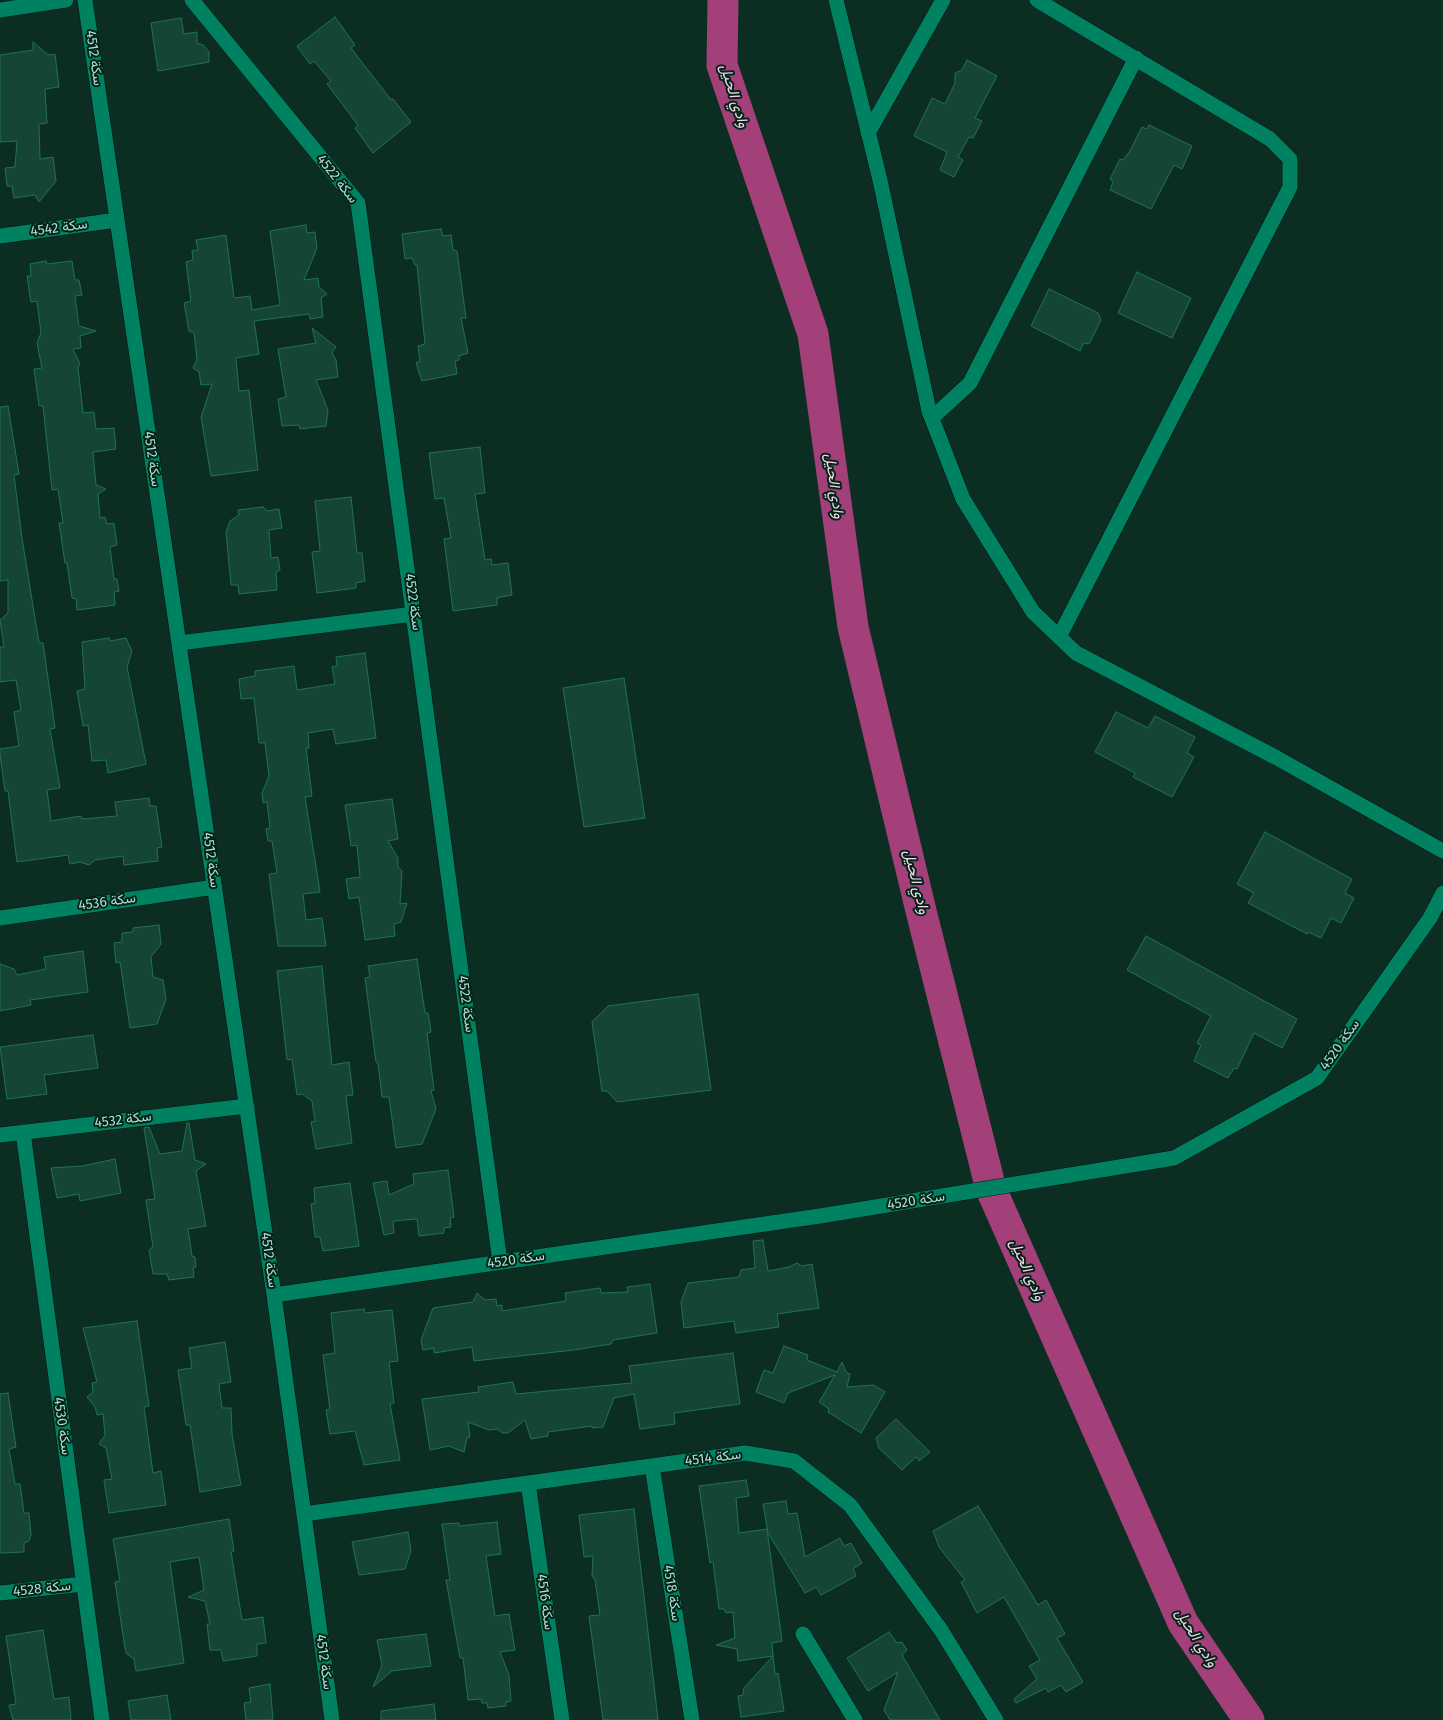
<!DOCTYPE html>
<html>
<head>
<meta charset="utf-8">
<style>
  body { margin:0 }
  canvas { display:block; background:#0c2d22 }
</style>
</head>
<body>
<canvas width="1443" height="1720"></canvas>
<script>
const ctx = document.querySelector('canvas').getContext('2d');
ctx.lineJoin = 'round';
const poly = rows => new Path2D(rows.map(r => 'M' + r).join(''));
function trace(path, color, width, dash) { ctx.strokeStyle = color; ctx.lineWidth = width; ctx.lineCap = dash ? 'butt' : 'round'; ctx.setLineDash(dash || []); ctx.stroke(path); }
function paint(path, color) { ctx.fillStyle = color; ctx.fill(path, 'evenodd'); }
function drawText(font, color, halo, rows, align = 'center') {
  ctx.font = font + ' "Fira Sans",Vazirmatn,sans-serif'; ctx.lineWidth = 4; ctx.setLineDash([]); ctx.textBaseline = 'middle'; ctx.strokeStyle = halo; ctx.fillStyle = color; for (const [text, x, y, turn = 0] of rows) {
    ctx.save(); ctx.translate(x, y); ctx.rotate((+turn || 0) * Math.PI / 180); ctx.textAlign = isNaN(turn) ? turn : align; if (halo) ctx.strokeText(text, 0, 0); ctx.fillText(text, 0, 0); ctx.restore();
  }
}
const river = poly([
  [723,0,722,65,813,334,853,627,922,915,991,1189,1183,1623,1249,1720]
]);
const building = poly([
  [335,17,355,45,351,48,391,100,393,99,411,122,373,153,355,128,358,125,327,84,331,81,314,61,310,64,297,46,335,17],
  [181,18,184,34,197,32,197,43,203,45,209,52,209,62,158,71,151,23,181,18],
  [33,42,48,55,55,54,59,87,45,89,47,123,39,124,40,159,53,157,56,181,39,202,35,195,14,198,12,186,7,186,5,168,15,167,17,141,0,142,0,55,33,50,33,42],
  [967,60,997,76,975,118,982,121,973,138,969,137,958,157,963,160,954,177,940,170,947,152,914,136,932,98,945,104,955,83,955,73,962,70,967,60],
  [1149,125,1192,146,1182,169,1174,165,1151,209,1110,190,1113,182,1110,179,1120,159,1123,160,1130,151,1142,127,1147,129,1149,125],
  [306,225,307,233,315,232,317,248,304,280,318,278,319,287,327,294,321,298,323,317,310,319,309,314,254,321,259,354,236,358,239,391,249,390,258,470,211,476,201,417,212,384,201,385,199,372,193,368,197,359,194,333,189,331,184,303,191,301,186,262,193,260,192,251,198,250,196,240,226,235,234,298,250,296,252,310,280,305,270,231,306,225],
  [441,229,443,236,451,235,453,250,457,251,466,318,461,318,468,353,459,356,459,360,455,361,457,374,422,381,416,363,420,361,418,346,425,344,417,265,415,265,412,258,405,259,402,234,441,229],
  [46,261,47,264,72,261,75,280,79,280,82,295,75,296,79,326,96,331,80,336,81,348,73,349,80,364,78,367,83,413,94,412,96,429,114,428,116,449,93,452,96,485,106,489,98,494,100,518,105,517,107,524,114,523,117,545,110,547,114,579,117,579,119,591,114,592,115,605,77,610,76,599,72,598,67,563,65,563,59,523,63,523,58,489,52,490,43,406,39,406,34,369,42,368,37,343,41,333,37,301,31,302,27,276,31,276,30,264,46,261],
  [1137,272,1191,298,1172,338,1118,313,1137,272],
  [1049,289,1098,313,1101,320,1089,344,1084,343,1080,351,1031,326,1049,289],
  [312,328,336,347,332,353,336,360,338,377,316,380,328,410,326,426,300,429,299,425,282,426,278,399,286,397,278,349,316,343,312,328],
  [8,406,19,474,14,475,22,538,39,643,43,643,55,728,50,729,60,788,47,790,51,821,81,816,82,819,117,816,115,802,149,798,150,806,156,806,162,847,157,848,158,861,124,865,123,856,95,860,89,865,80,862,70,864,68,855,17,862,8,791,5,791,0,755,0,749,19,746,14,712,21,710,16,680,0,682,0,647,4,647,0,620,8,613,8,580,0,581,0,407,8,406],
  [480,447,485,493,475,494,485,560,491,559,492,565,508,563,512,595,497,598,497,605,453,611,444,539,451,538,444,498,435,499,429,453,480,447],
  [351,497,357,553,362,553,365,581,356,583,356,588,317,593,312,552,320,551,315,501,351,497],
  [263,507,267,511,279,509,282,528,269,530,271,558,278,557,280,570,276,572,277,590,239,594,238,585,231,585,226,532,230,521,239,515,238,510,263,507],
  [109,638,110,641,126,638,132,651,127,667,146,764,108,773,106,760,92,761,88,725,83,726,77,691,85,689,82,642,109,638],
  [365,653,376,738,336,744,333,729,308,733,309,748,306,748,312,796,305,797,320,892,303,894,306,920,322,918,326,946,278,946,269,874,277,873,272,841,268,841,266,829,270,828,267,802,263,803,262,793,269,776,265,743,259,743,254,698,241,699,239,679,255,676,255,671,294,666,297,690,335,684,332,667,337,666,336,657,365,653],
  [624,678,645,818,584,827,563,688,624,678],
  [1116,712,1148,728,1155,716,1195,737,1187,753,1194,757,1172,797,1133,777,1135,773,1095,752,1116,712],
  [392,799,398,839,388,841,398,858,398,867,402,871,400,904,407,903,401,922,394,924,395,936,365,940,359,897,349,899,346,879,360,877,357,845,351,846,345,805,392,799],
  [1265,832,1352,879,1345,893,1354,898,1341,923,1331,918,1321,938,1308,932,1307,934,1248,903,1254,893,1237,884,1265,832],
  [159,925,161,944,151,957,153,977,163,980,166,999,157,1024,130,1028,120,962,116,963,114,943,122,942,122,933,133,932,133,928,159,925],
  [1146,936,1297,1019,1282,1048,1254,1033,1237,1069,1234,1068,1228,1078,1194,1061,1201,1045,1197,1043,1211,1016,1127,970,1146,936],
  [83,951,88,992,30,1000,31,1005,0,1011,0,964,14,969,17,975,46,969,44,957,83,951],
  [417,959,425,1013,428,1013,430,1024,431,1032,427,1033,434,1090,431,1091,436,1109,422,1144,396,1148,389,1097,382,1097,378,1063,376,1062,365,978,370,977,368,966,417,959],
  [322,966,332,1065,349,1062,353,1095,346,1096,352,1143,316,1149,311,1122,315,1121,312,1101,302,1094,297,1095,292,1059,287,1060,277,971,322,966],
  [698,994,711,1090,617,1102,607,1091,602,1091,592,1022,608,1006,698,994],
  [93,1035,98,1068,44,1075,47,1094,7,1099,0,1047,93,1035],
  [187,1123,189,1123,195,1160,206,1164,196,1171,206,1226,188,1229,192,1256,195,1257,196,1267,193,1268,194,1277,169,1280,167,1274,153,1274,149,1250,153,1247,146,1200,155,1199,144,1128,149,1127,160,1154,182,1151,187,1123],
  [115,1159,121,1193,80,1201,79,1194,57,1198,51,1168,82,1166,115,1159],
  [448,1170,454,1217,450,1218,451,1227,444,1228,444,1233,419,1236,417,1219,393,1221,394,1233,384,1235,373,1183,387,1181,389,1195,414,1184,413,1174,448,1170],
  [350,1183,359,1246,323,1251,320,1237,315,1237,311,1204,315,1203,314,1188,350,1183],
  [763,1240,768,1271,789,1267,797,1263,802,1266,812,1264,819,1308,777,1314,779,1327,736,1333,734,1321,684,1328,681,1302,688,1283,739,1277,741,1270,755,1268,753,1241,763,1240],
  [650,1284,657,1333,613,1340,611,1344,574,1350,474,1361,472,1347,434,1353,434,1348,423,1350,421,1340,433,1308,473,1302,477,1293,485,1300,496,1299,497,1306,502,1305,502,1311,566,1301,565,1293,600,1288,601,1293,628,1292,627,1287,650,1284],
  [364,1309,365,1313,392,1310,398,1361,389,1362,394,1403,390,1404,400,1460,364,1465,355,1431,330,1434,326,1410,330,1410,323,1355,335,1353,331,1313,364,1309],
  [137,1321,149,1406,144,1407,153,1473,161,1471,166,1505,109,1513,104,1480,112,1479,106,1448,99,1444,105,1435,103,1414,97,1415,95,1407,87,1397,93,1392,92,1383,97,1382,83,1328,137,1321],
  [225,1342,231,1382,219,1384,222,1408,231,1408,232,1434,241,1485,200,1492,190,1425,186,1425,178,1370,192,1368,189,1348,225,1342],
  [784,1346,808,1355,807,1360,837,1372,842,1362,846,1372,850,1374,847,1387,874,1385,885,1392,861,1433,828,1412,829,1409,819,1402,835,1375,788,1393,784,1403,756,1392,764,1370,773,1373,784,1346],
  [733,1353,740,1404,674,1413,675,1424,640,1429,634,1394,614,1398,603,1427,592,1428,592,1426,548,1432,548,1436,531,1439,525,1420,508,1433,502,1433,498,1429,489,1430,468,1422,470,1437,467,1438,464,1452,449,1446,430,1450,422,1399,479,1392,478,1387,513,1382,516,1394,632,1383,629,1366,733,1353],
  [8,1393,16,1447,9,1449,15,1484,20,1484,24,1513,29,1513,31,1535,29,1541,24,1543,24,1552,0,1553,0,1394,8,1393],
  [896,1419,930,1452,919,1461,916,1457,902,1470,879,1448,876,1438,896,1419],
  [746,1480,749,1496,736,1498,739,1533,767,1529,782,1641,772,1643,773,1656,738,1661,737,1649,716,1645,735,1638,733,1612,726,1613,724,1609,719,1609,713,1562,710,1563,699,1486,746,1480],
  [786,1501,788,1514,797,1513,805,1557,840,1538,844,1546,851,1543,862,1563,853,1569,856,1576,821,1595,816,1587,805,1593,768,1533,763,1504,786,1501],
  [978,1506,1038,1605,1046,1600,1065,1634,1057,1638,1083,1682,1066,1692,1061,1685,1048,1692,1046,1688,1016,1703,1014,1699,1037,1679,1029,1666,1040,1660,1004,1597,977,1613,961,1582,965,1580,939,1547,933,1531,978,1506],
  [634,1509,658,1720,603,1720,589,1616,600,1615,595,1580,592,1576,593,1556,584,1557,579,1515,634,1509],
  [229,1519,234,1551,231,1552,242,1620,263,1617,266,1643,257,1644,257,1656,223,1661,221,1650,210,1650,207,1624,210,1624,205,1601,188,1597,204,1590,199,1557,170,1562,184,1663,136,1671,134,1659,127,1654,125,1649,115,1582,120,1581,113,1539,229,1519],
  [497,1522,501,1554,486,1556,495,1616,509,1614,515,1650,500,1652,509,1675,511,1701,506,1702,506,1706,488,1708,487,1703,482,1703,481,1699,468,1700,463,1658,460,1658,446,1580,450,1580,442,1524,459,1523,459,1526,497,1522],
  [408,1532,411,1551,405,1569,359,1575,352,1542,408,1532],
  [43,1630,54,1699,69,1697,71,1720,13,1720,9,1705,16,1704,6,1636,43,1630],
  [889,1632,897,1643,902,1642,907,1650,902,1655,940,1720,890,1720,884,1710,898,1672,868,1691,847,1658,889,1632],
  [426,1634,431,1666,392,1671,373,1687,382,1665,377,1640,426,1634],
  [773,1656,775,1674,778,1673,784,1711,741,1717,738,1696,743,1695,744,1688,773,1656],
  [270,1684,273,1720,246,1720,244,1703,251,1702,249,1688,270,1684],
  [167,1695,171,1720,131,1720,128,1701,167,1695],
  [434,1704,436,1720,381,1720,381,1711,434,1704]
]);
const minor = poly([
  [85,0,274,1295,332,1720],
  [192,0,358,203,500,1262],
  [836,0,880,180,929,411,963,499,1033,612,1076,653,1277,758,1443,851],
  [1037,0,1270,139,1290,159,1290,187,1059,637],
  [0,10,66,0],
  [868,133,943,0],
  [0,236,117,220],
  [932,418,970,383,1136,58],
  [179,643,414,614],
  [0,918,215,887],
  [23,1132,102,1720],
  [0,1135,247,1106],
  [274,1295,820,1216,1174,1158,1317,1078,1430,918,1443,893],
  [652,1466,692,1720],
  [528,1483,562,1720],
  [304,1514,745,1453,794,1461,850,1505,941,1630,996,1720],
  [0,1593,83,1584],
  [803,1634,855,1720]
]);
const streetNames = [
  ["سكة 4512",94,58,82],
  ["سكة 4522",337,179,52],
  ["سكة 4542",59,228,-8],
  ["سكة 4512",152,459,82],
  ["سكة 4522",413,602,82],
  ["سكة 4512",211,860,82],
  ["سكة 4536",107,902,-8],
  ["سكة 4522",466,1004,82],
  ["سكة 4520",1340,1045,-55],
  ["سكة 4532",123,1120,-7],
  ["سكة 4520",916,1201,-9],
  ["سكة 4512",269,1260,82],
  ["سكة 4520",516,1260,-8],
  ["سكة 4530",62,1426,82],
  ["سكة 4514",713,1458,-7],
  ["سكة 4528",42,1589,-6],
  ["سكة 4518",672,1593,81],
  ["سكة 4516",545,1602,82],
  ["سكة 4512",324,1662,82]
];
const waterNames = [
  ["وادي الحيل",734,96,73],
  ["وادي الحيل",834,486,82],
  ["وادي الحيل",916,882,76],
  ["وادي الحيل",1027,1270,66],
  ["وادي الحيل",1196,1638,58]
];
trace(river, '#a33f79', 31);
paint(building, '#154535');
trace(building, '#207158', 1);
trace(minor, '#06120d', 16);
trace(minor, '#008262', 15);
drawText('14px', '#b0decb', '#022319', streetNames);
drawText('italic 15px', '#f3d7e4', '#022319', waterNames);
</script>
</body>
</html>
